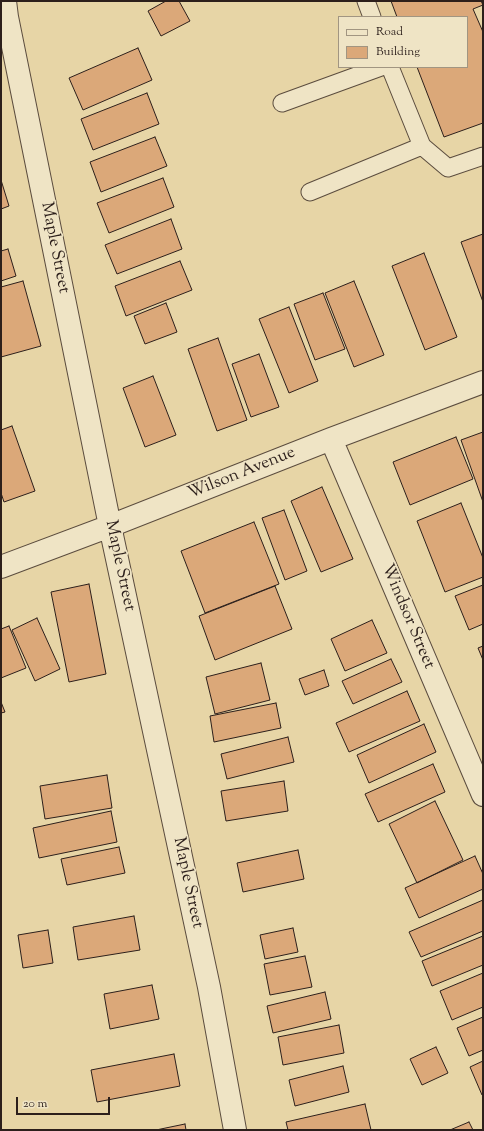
<!DOCTYPE html>
<html>
<head>
<meta charset="utf-8">
<style>
  body { margin:0 }
  #map { position:relative; width:484px; height:1131px; overflow:hidden; background:#e7d5a6; font-family:"Sorts Mill Goudy",serif }
  canvas { display:block }
  .frame { position:absolute; inset:0; border:2px solid #2c1f1b; pointer-events:none }
  .legend { position:absolute; left:338px; top:16px; width:130px; height:52px; box-sizing:border-box; background:#efe4c5; border:1px solid #a19581; margin:0; padding:5px 7px; list-style:none; font-size:12px; color:#2c1f1b }
  .legend li { display:flex; align-items:center; gap:8px; height:20px }
  .legend b { width:20px; border:1px solid #a19581 }
  .scale { position:absolute; left:16px; top:1097px; width:94px; height:18px; box-sizing:border-box; border:2px solid #2c1f1b; border-top:0; padding-left:5px; font-size:12px; line-height:14px; white-space:nowrap; color:#2c1f1b; -webkit-text-stroke:3px #efe4c5; paint-order:stroke }
</style>
</head>
<body>
<div id="map">
<canvas width="484" height="1131"></canvas>
<div class="frame"></div>
<ul class="legend">
<li><b style="height:5px;background:#efe4c5"></b>Road</li>
<li><b style="height:11px;background:#dba879"></b>Building</li>
</ul>
<div class="scale">20 m</div>
</div>
<script>
const ctx = document.querySelector('canvas').getContext('2d');
ctx.lineJoin = 'round';
function paint(path, color) { ctx.fillStyle = color; ctx.fill(path, 'evenodd'); }
const poly = rows => new Path2D(rows.map(r => 'M' + r).join(''));
function trace(path, color, width, dash) { ctx.strokeStyle = color; ctx.lineWidth = width; ctx.lineCap = dash ? 'butt' : 'round'; ctx.setLineDash(dash || []); ctx.stroke(path); }
function drawText(font, color, halo, rows, align = 'center') {
  ctx.font = font + ' "Sorts Mill Goudy",serif'; ctx.lineWidth = 3.5; ctx.setLineDash([]); ctx.textBaseline = 'middle'; ctx.strokeStyle = halo; ctx.fillStyle = color; for (const [text, x, y, turn = 0] of rows) {
    ctx.save(); ctx.translate(x, y); ctx.rotate((+turn || 0) * Math.PI / 180); ctx.textAlign = isNaN(turn) ? turn : align; if (halo) ctx.strokeText(text, 0, 0); ctx.fillText(text, 0, 0); ctx.restore();
  }
}
const building = poly([
  [166,1,179,1,190,21,161,36,148,11,166,1],
  [391,1,481,1,483,5,473,9,483,32,483,123,444,137,417,67,467,67,467,17,397,17,391,1],
  [138,48,152,80,83,110,69,78,138,48],
  [147,93,159,124,93,150,81,119,147,93],
  [155,137,167,166,101,192,90,162,155,137],
  [163,178,174,207,109,233,97,203,163,178],
  [1,180,9,206,1,209,1,180],
  [171,219,182,249,117,274,105,245,171,219],
  [483,234,483,302,461,242,483,234],
  [8,249,16,276,1,281,1,251,8,249],
  [424,253,457,337,425,350,392,266,424,253],
  [180,261,192,290,126,316,115,286,180,261],
  [23,281,41,346,1,357,1,287,23,281],
  [354,281,384,355,354,367,325,293,354,281],
  [323,293,345,349,315,360,294,304,323,293],
  [166,303,177,332,145,344,134,316,166,303],
  [289,307,318,381,289,393,259,319,289,307],
  [218,338,247,420,217,431,188,349,218,338],
  [259,354,279,407,251,417,232,364,259,354],
  [153,376,176,435,145,447,123,388,153,376],
  [12,426,35,491,4,502,1,493,1,430,12,426],
  [483,432,483,502,461,440,483,432],
  [456,437,473,479,410,505,393,462,456,437],
  [322,487,353,559,321,572,291,501,322,487],
  [461,503,483,558,483,577,445,592,417,521,461,503],
  [284,510,307,571,285,580,262,518,284,510],
  [254,522,279,584,205,613,181,551,254,522],
  [89,584,106,674,69,682,51,592,89,584],
  [483,585,483,624,469,630,455,596,483,585],
  [275,586,292,629,215,660,199,616,275,586],
  [37,618,60,669,35,681,12,630,37,618],
  [372,620,387,653,345,671,331,639,372,620],
  [9,626,26,668,1,678,1,629,9,626],
  [483,646,483,660,478,648,483,646],
  [391,659,402,682,353,704,342,681,391,659],
  [261,663,270,700,215,714,206,677,261,663],
  [324,670,329,686,305,695,299,679,324,670],
  [407,691,420,721,349,752,336,723,407,691],
  [1,702,5,712,1,713,1,702],
  [276,703,281,728,214,742,210,716,276,703],
  [424,724,436,752,369,783,357,755,424,724],
  [288,737,294,762,227,779,221,754,288,737],
  [433,764,445,792,378,822,365,794,433,764],
  [107,775,112,808,45,819,40,786,107,775],
  [284,781,288,811,226,821,221,791,284,781],
  [435,801,463,860,417,883,389,824,435,801],
  [111,811,117,842,39,858,33,828,111,811],
  [119,847,125,873,67,885,61,859,119,847],
  [298,850,304,879,243,892,237,863,298,850],
  [475,856,483,874,483,889,419,918,405,888,475,856],
  [483,900,483,931,421,957,409,932,483,900],
  [134,916,140,950,78,960,73,927,134,916],
  [293,928,298,952,265,959,260,935,293,928],
  [48,930,53,963,23,968,18,935,48,930],
  [483,936,483,965,432,986,422,961,483,936],
  [305,956,312,987,270,995,264,964,305,956],
  [483,973,483,1007,452,1020,440,991,483,973],
  [152,985,159,1019,110,1029,104,994,152,985],
  [325,992,331,1019,273,1033,267,1006,325,992],
  [483,1017,483,1050,469,1056,457,1028,483,1017],
  [339,1025,344,1053,283,1065,278,1037,339,1025],
  [436,1047,448,1073,422,1085,410,1059,436,1047],
  [174,1054,180,1086,97,1102,91,1070,174,1054],
  [483,1061,483,1095,482,1095,470,1067,483,1061],
  [343,1066,349,1092,295,1106,289,1080,343,1066],
  [365,1104,371,1130,288,1130,286,1122,365,1104],
  [469,1122,473,1130,450,1130,469,1122],
  [185,1124,186,1130,156,1130,185,1124]
]);
const service = poly([
  [366,1,372,17],
  [390,67,422,146],
  [282,103,381,67],
  [310,192,422,146,448,168,483,156]
]);
const minor = poly([
  [5,1,7,17,110,526,209,987,235,1130],
  [331,439,483,795],
  [1,567,110,526,331,439,483,382]
]);
const streetNames = [
  ["Maple Street",54,248,79],
  ["Wilson Avenue",242,474,-22],
  ["Maple Street",119,566,78],
  ["Windsor Street",407,617,67],
  ["Maple Street",187,883,78]
];
paint(building, '#dba879');
trace(building, '#2c1f1b', 1);
trace(service, '#5b4c3e', 19);
trace(minor, '#5b4c3e', 24);
trace(service, '#efe4c5', 17);
trace(minor, '#efe4c5', 22);
drawText('17px', '#2c1f1b', '#efe4c5', streetNames);
</script>
</body>
</html>
